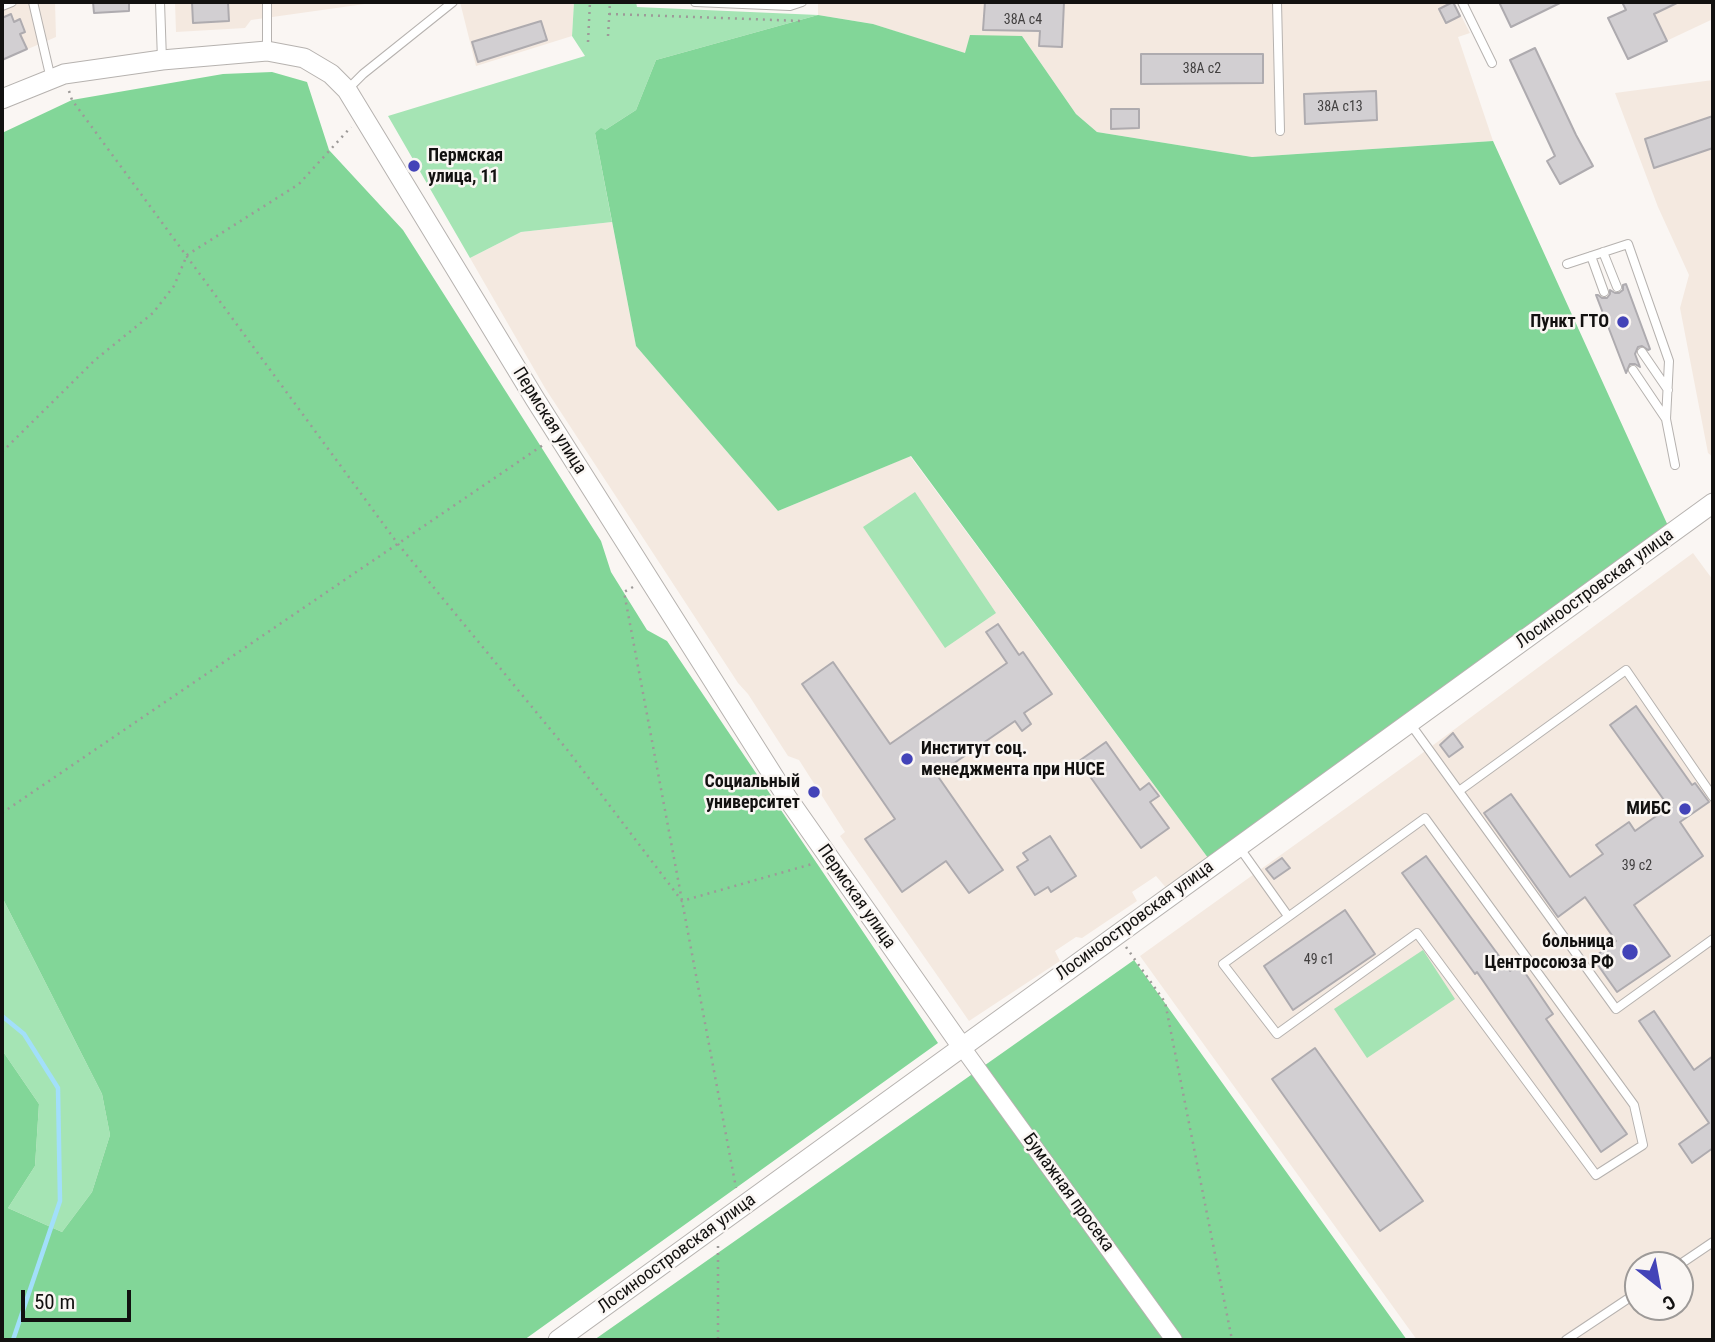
<!DOCTYPE html>
<html>
<head>
<meta charset="utf-8">
<style>
  body { margin:0 }
  #map { position:relative; width:1715px; height:1342px; overflow:hidden; background:#faf6f3; font-family:"Roboto Condensed",sans-serif }
  canvas { display:block }
  .frame { position:absolute; inset:0; border:4px solid #121110; pointer-events:none }
  .north { position:absolute; left:1624px; top:1251px; width:70px; height:70px; box-sizing:border-box; background:#faf6f3; border:2px solid #9d9a98; border-radius:50%; rotate:149deg; font-size:19px; font-weight:700; line-height:28px; text-align:center; color:#121110 }
  .north::after { content:''; display:block; margin:auto; width:24px; height:32px; background:#4343b8; clip-path:polygon(50% 0,100% 100%,50% 72%,0 100%) }
  .scale { position:absolute; left:21px; top:1290px; width:110px; height:32px; box-sizing:border-box; border:4px solid #121110; border-top:0; padding-left:9px; font-size:21px; line-height:24px; white-space:nowrap; color:#121110; -webkit-text-stroke:5px #faf6f3; paint-order:stroke }
</style>
</head>
<body>
<div id="map">
<canvas width="1715" height="1342"></canvas>
<div class="frame"></div>
<div class="north">С</div>
<div class="scale">50 m</div>
</div>
<script>
const ctx = document.querySelector('canvas').getContext('2d');
ctx.lineJoin = 'round';
function paint(path, color) { ctx.fillStyle = color; ctx.fill(path, 'evenodd'); }
const poly = rows => new Path2D(rows.map(r => 'M' + r).join(''));
function trace(path, color, width, dash) { ctx.strokeStyle = color; ctx.lineWidth = width; ctx.lineCap = dash ? 'butt' : 'round'; ctx.setLineDash(dash || []); ctx.stroke(path); }
function drawText(font, color, halo, rows, align = 'center') {
  ctx.font = font + ' "Roboto Condensed",sans-serif'; ctx.lineWidth = 5; ctx.setLineDash([]); ctx.textBaseline = 'middle'; ctx.strokeStyle = halo; ctx.fillStyle = color; for (const [text, x, y, turn = 0] of rows) {
    ctx.save(); ctx.translate(x, y); ctx.rotate((+turn || 0) * Math.PI / 180); ctx.textAlign = isNaN(turn) ? turn : align; if (halo) ctx.strokeText(text, 0, 0); ctx.fillText(text, 0, 0); ctx.restore();
  }
}
const built = poly([
  [2,2,55,2,56,37,2,60],
  [175,2,379,2,251,20,245,28,176,32],
  [460,2,574,2,572,36,476,66],
  [818,2,1454,2,1470,33,1458,37,1493,141,1252,157,1097,132,1076,114,1022,36,965,54,873,24,818,15],
  [1622,2,1713,2,1713,19,1628,59,1609,18,1626,10],
  [1713,80,1713,457,1708,453,1680,308,1689,275,1658,207,1615,93],
  [612,222,636,346,778,511,910,456,1211,862,1168,890,1156,876,1132,892,1137,901,1082,938,1076,937,1055,951,1060,961,969,1021,840,836,845,832,799,760,788,756,748,694,738,683,545,388,470,258,521,232],
  [1693,553,1713,580,1713,1340,1417,1340,1140,956,1413,760],
  [1638,1265,1680,1265,1680,1307,1638,1307]
]);
const green = poly([
  [574,2,636,2,637,7,818,15,656,60,636,110,605,130,595,133,612,222,521,232,470,258,388,116,585,56,572,36],
  [915,492,996,613,945,648,863,527],
  [2,897,102,1094,110,1135,92,1192,62,1232,8,1208,35,1166,39,1104,2,1050],
  [1423,950,1455,999,1367,1058,1334,1009]
]);
const forest = poly([
  [818,15,873,24,965,53,970,35,1022,36,1076,114,1097,132,1252,157,1493,141,1669,528,1211,862,911,456,778,511,636,346,595,133,601,128,605,130,636,110,656,60],
  [272,72,307,82,329,150,403,230,601,541,611,572,647,630,667,641,938,1043,524,1340,2,1340,2,1050,39,1104,35,1166,8,1208,62,1232,92,1192,110,1135,102,1094,2,897,2,133,72,100,223,74],
  [1134,960,1407,1340,594,1340,954,1087]
]);
const stream = poly([
  [2,1016,24,1034,58,1088,60,1201,13,1340]
]);
const building = poly([
  [93,2,129,2,129,11,94,13,93,2],
  [192,2,228,2,229,21,193,23,192,2],
  [985,2,1064,2,1062,47,1039,46,1040,31,983,30,985,2],
  [1453,2,1460,16,1446,23,1439,9,1453,2],
  [1499,2,1562,2,1511,27,1499,2],
  [1622,2,1679,2,1654,14,1667,41,1628,59,1608,18,1626,10,1622,2],
  [11,14,14,22,20,19,25,32,20,34,27,49,2,60,2,18,11,14],
  [541,21,547,40,478,62,472,42,541,21],
  [1535,48,1576,135,1593,166,1560,184,1547,161,1555,156,1510,60,1535,48],
  [1141,54,1263,54,1263,83,1141,84,1141,54],
  [1376,91,1377,120,1305,124,1304,94,1376,91],
  [1111,109,1139,109,1139,128,1111,129,1111,109],
  [1713,116,1713,148,1654,168,1645,139,1713,116],
  [1626,284,1650,349,1648,350,1642,346,1638,347,1635,354,1640,367,1635,364,1630,364,1626,373,1596,295,1598,295,1602,298,1607,298,1610,294,1610,290,1615,293,1619,293,1623,290,1623,285,1626,284],
  [998,624,1019,655,1023,652,1052,694,1024,713,1031,724,1022,731,1015,721,937,775,1003,870,969,893,946,861,902,892,865,839,895,819,802,684,833,662,890,744,1007,663,986,632,998,624],
  [1636,706,1692,785,1695,783,1709,802,1680,822,1703,856,1634,905,1670,956,1617,992,1593,958,1616,941,1585,897,1558,917,1484,813,1511,794,1570,877,1603,854,1596,845,1629,822,1635,831,1669,807,1610,725,1636,706],
  [1453,733,1463,747,1449,757,1440,745,1453,733],
  [1106,742,1140,790,1149,783,1159,796,1150,802,1169,828,1141,848,1079,761,1106,742],
  [1050,836,1076,876,1051,892,1048,887,1035,895,1017,867,1028,860,1023,853,1050,836],
  [1426,856,1510,971,1519,964,1553,1014,1546,1019,1627,1134,1601,1152,1477,972,1475,974,1402,873,1426,856],
  [1282,858,1290,868,1274,879,1266,869,1282,858],
  [1345,910,1375,954,1293,1010,1264,966,1345,910],
  [1654,1011,1694,1070,1713,1056,1713,1148,1692,1163,1679,1144,1709,1123,1639,1021,1654,1011],
  [1315,1048,1423,1201,1380,1231,1272,1079,1315,1048]
]);
const path = poly([
  [609,14,803,21],
  [608,36,610,2],
  [588,42,590,2],
  [69,91,72,100,398,544,569,752,682,901,812,864],
  [2,452,95,360,153,313,174,286,187,255,299,184,351,127],
  [633,587,624,592,736,1188],
  [2,813,543,445],
  [1126,947,1165,1002,1232,1340],
  [718,1246,718,1340]
]);
const service = poly([
  [33,2,51,79],
  [160,2,162,60],
  [267,2,267,51],
  [695,2,790,6,802,2],
  [1277,2,1280,131],
  [1462,2,1492,63],
  [2,6,12,2],
  [347,90,363,74,453,2],
  [1603,252,1617,287],
  [1591,256,1604,292],
  [1567,264,1628,244,1669,361,1666,419,1675,465],
  [1642,352,1668,390],
  [1633,370,1666,419],
  [1409,722,1616,1009,1713,939],
  [1459,791,1626,670,1713,797],
  [1425,818,1634,1105,1643,1145,1596,1175,1417,933,1277,1034,1223,964,1425,818],
  [1239,847,1288,916],
  [1679,1265,1713,1242],
  [1566,1340,1638,1292]
]);
const minor = poly([
  [962,1047,1174,1340]
]);
const tertiary = poly([
  [2,99,64,74,162,60,267,51,304,58,331,74,347,90,535,399,788,799,962,1047],
  [558,1340,1713,503]
]);
const markers = [
  [414,166,7,"#4343b8"],
  [1623,322,7,"#4343b8"],
  [907,759,7,"#4343b8"],
  [814,792,7,"#4343b8"],
  [1685,809,7,"#4343b8"],
  [1630,952,9,"#4343b8"]
];
const numberNames = [
  ["38А с4",1023,20],
  ["38А с2",1202,69],
  ["38А с13",1340,107],
  ["39 с2",1637,866],
  ["49 с1",1319,960]
];
const poiNames = [
  ["Пермская",428,156,"left"],
  ["улица, 11",428,177,"left"],
  ["Пункт ГТО",1609,322],
  ["Институт соц.",921,749,"left"],
  ["менеджмента при HUCE",921,770,"left"],
  ["Социальный",800,782],
  ["университет",800,803],
  ["МИБС",1671,809],
  ["больница",1614,942],
  ["Центросоюза РФ",1614,963]
];
const streetNames = [
  ["Пермская улица",549,421,58],
  ["Лосиноостровская улица",1595,589,-36],
  ["Пермская улица",856,897,55],
  ["Лосиноостровская улица",1135,921,-36],
  ["Бумажная просека",1068,1193,54],
  ["Лосиноостровская улица",677,1254,-36]
];
paint(built, '#f4e9e0');
paint(green, '#a5e4b4');
paint(forest, '#82d698');
trace(stream, '#a2dffa', 4.5);
paint(building, '#d2cfd2');
trace(building, '#aeabaf', 2);
trace(service, '#b6b2af', 10);
trace(minor, '#b6b2af', 18);
trace(tertiary, '#b6b2af', 21);
trace(path, '#9d9a98', 2.5, [2, 5]);
trace(service, '#fff', 8);
trace(minor, '#fff', 16);
trace(tertiary, '#fff', 19);
for (const [x, y, r, color] of markers) { const dot = new Path2D(); dot.arc(x, y, r, 0, 2 * Math.PI); ctx.fillStyle = color; ctx.fill(dot); trace(dot, '#faf6f3', 2.5); }
drawText('14px', '#424040', null, numberNames);
drawText('bold 18px', '#121110', '#faf6f3', poiNames, 'right');
drawText('18px', '#121110', '#faf6f3', streetNames);
</script>
</body>
</html>
